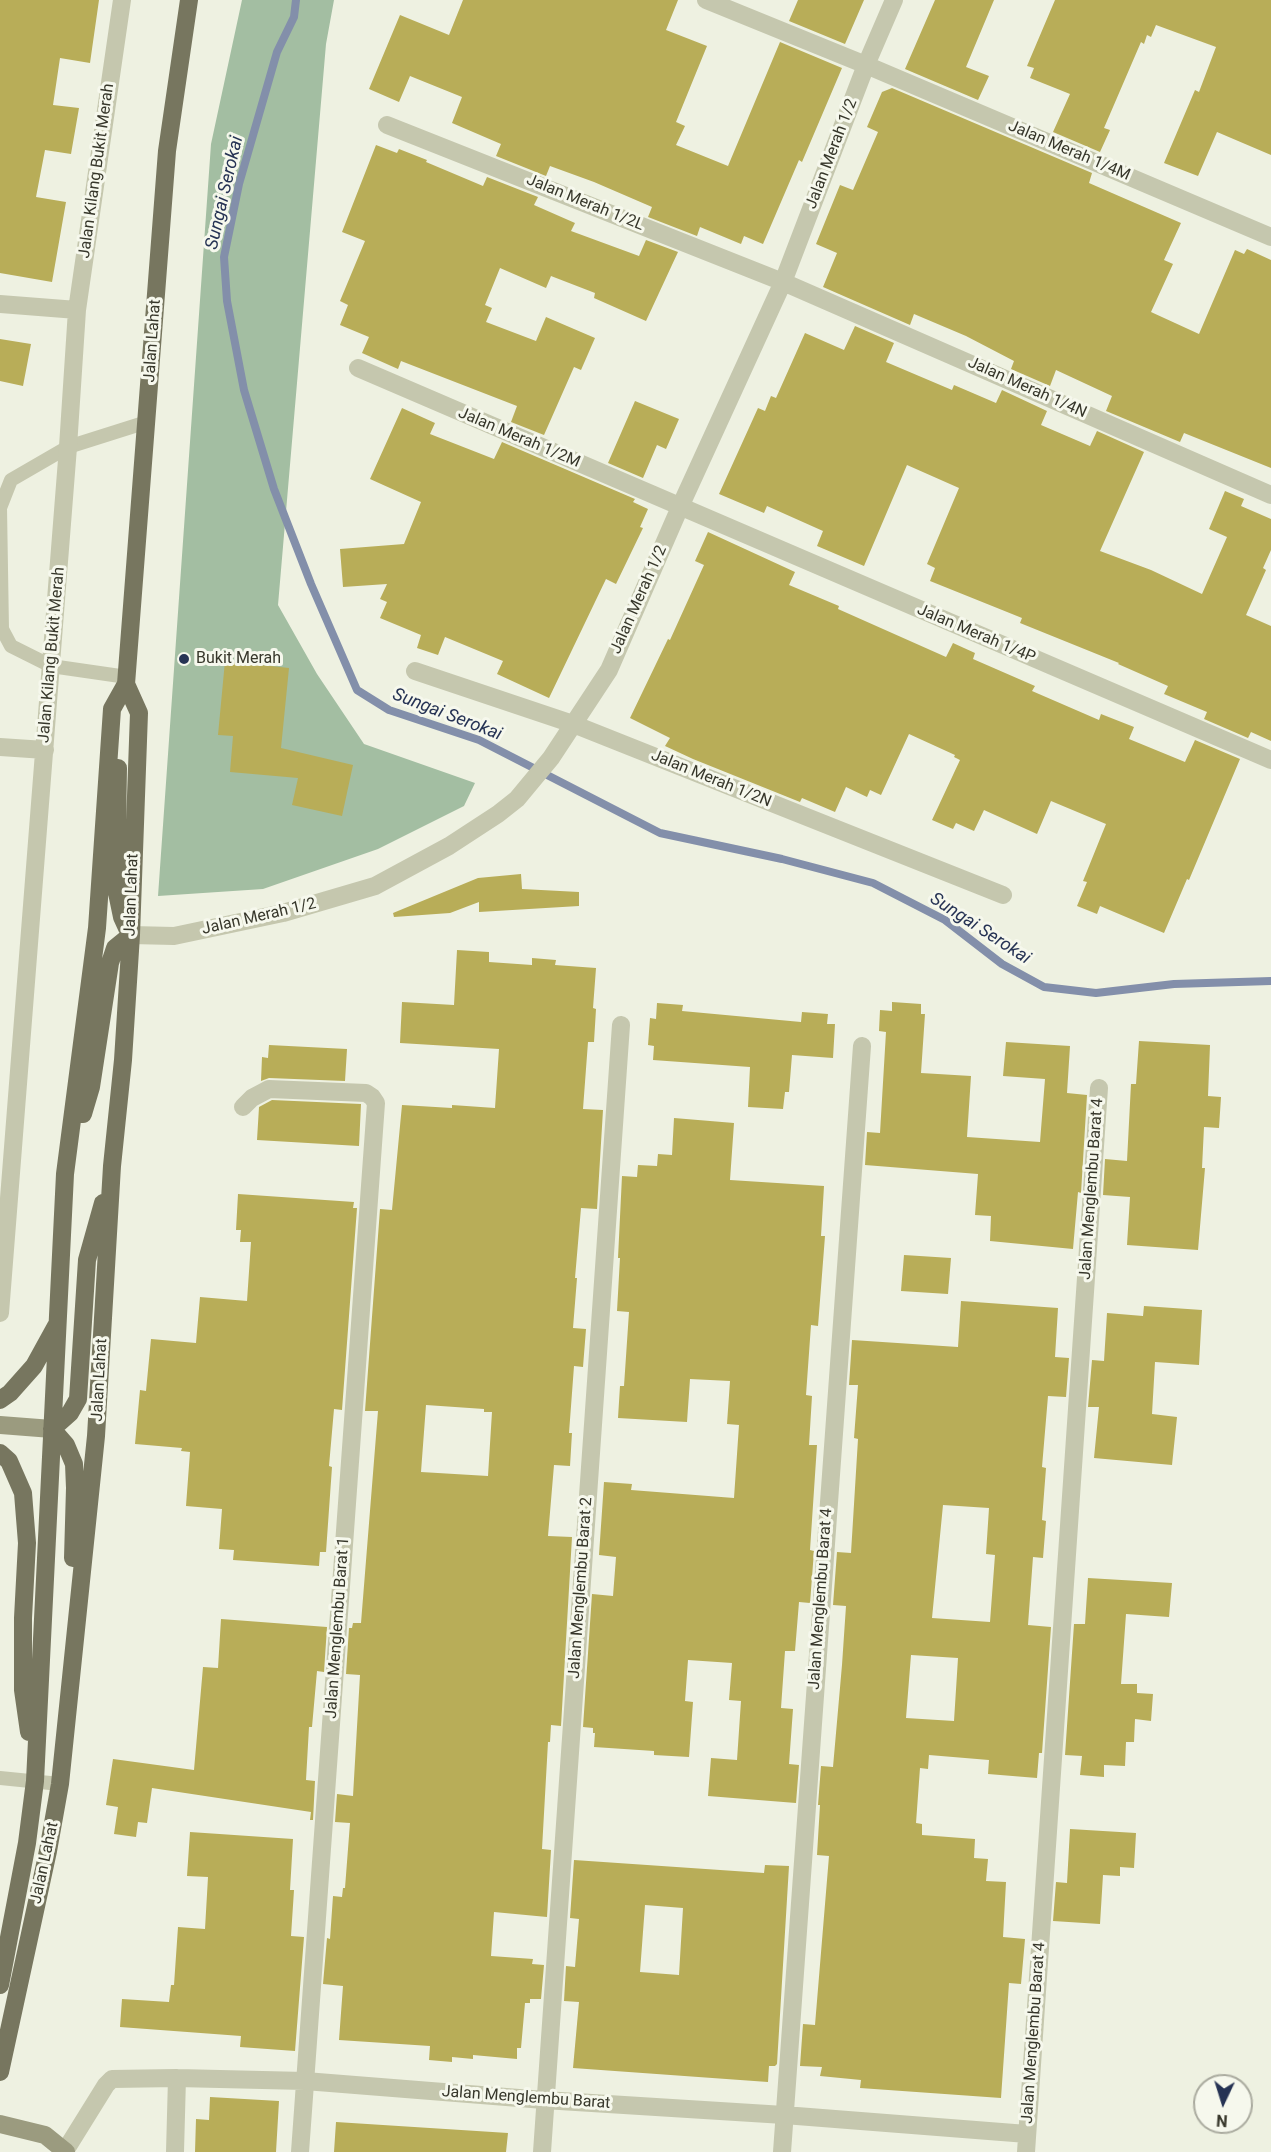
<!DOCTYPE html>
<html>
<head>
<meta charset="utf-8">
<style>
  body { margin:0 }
  #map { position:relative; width:1271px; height:2152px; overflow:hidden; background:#eef1e1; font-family:Roboto,sans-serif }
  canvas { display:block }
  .north { position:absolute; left:1193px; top:2074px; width:60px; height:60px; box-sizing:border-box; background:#f6f8ed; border:2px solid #aaab9f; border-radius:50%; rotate:184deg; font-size:16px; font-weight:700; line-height:24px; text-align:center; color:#37372b }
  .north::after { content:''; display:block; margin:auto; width:21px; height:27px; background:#263354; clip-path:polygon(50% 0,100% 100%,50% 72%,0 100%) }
</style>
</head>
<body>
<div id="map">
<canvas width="1271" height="2152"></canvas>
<div class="north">N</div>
</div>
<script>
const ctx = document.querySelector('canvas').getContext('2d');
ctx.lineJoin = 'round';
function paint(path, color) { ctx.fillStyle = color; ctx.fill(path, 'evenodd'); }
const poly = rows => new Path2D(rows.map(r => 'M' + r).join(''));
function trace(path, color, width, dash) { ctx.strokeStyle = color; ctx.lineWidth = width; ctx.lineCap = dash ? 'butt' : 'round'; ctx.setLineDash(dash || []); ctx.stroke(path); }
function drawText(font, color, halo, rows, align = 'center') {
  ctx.font = font + ' Roboto,sans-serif'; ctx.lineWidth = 6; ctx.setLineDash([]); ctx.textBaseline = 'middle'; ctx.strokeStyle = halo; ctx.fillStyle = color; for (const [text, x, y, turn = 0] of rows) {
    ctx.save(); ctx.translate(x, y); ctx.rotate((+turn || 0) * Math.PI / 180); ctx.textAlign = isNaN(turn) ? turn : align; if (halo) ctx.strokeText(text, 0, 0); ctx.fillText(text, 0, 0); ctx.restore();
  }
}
const green = poly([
  [242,0,334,0,326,44,278,605,317,674,364,744,475,783,464,806,378,849,263,889,158,896,211,144]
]);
const stream = poly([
  [296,0,294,17,277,52,239,184,224,257,227,301,244,390,274,489,311,584,357,690,389,710,479,740,660,833,782,859,873,883,945,920,1002,964,1044,987,1096,993,1174,984,1271,981]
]);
const building = poly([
  [0,0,99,0,90,63,60,58,53,105,79,108,71,154,45,150,36,197,66,202,52,282,0,273],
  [463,0,678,0,666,30,707,46,676,122,685,126,676,145,728,166,780,42,842,68,802,162,799,160,763,244,744,236,741,244,700,227,697,236,648,217,652,207,594,182,550,166,546,176,496,156,501,144,452,123,462,97,410,76,399,102,369,89,400,15,449,35],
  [798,0,864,0,845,44,789,21],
  [935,0,994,0,966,67,989,76,978,100,905,69],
  [1055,0,1271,0,1271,155,1217,132,1198,176,1164,163,1195,90,1199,92,1216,47,1156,25,1151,37,1147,35,1144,44,1141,42,1104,128,1110,130,1100,152,1053,132,1070,94,1030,78,1034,68,1027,66],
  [892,88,1092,173,1089,183,1181,223,1164,260,1173,264,1151,312,1199,334,1235,250,1244,254,1247,249,1271,260,1271,468,1184,433,1180,442,1106,411,1112,396,1056,370,1050,386,1011,369,1014,361,966,336,914,314,910,325,823,287,837,253,816,244,840,185,853,190,878,132,867,127,882,92],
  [376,145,397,153,399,149,427,160,426,162,483,186,487,177,538,197,534,205,575,223,571,231,639,256,646,240,678,252,646,321,594,298,595,293,551,276,546,288,500,268,485,305,492,308,486,322,536,341,546,317,595,338,581,370,574,367,544,435,511,422,517,406,401,361,398,369,362,353,369,337,340,325,348,305,340,301,365,241,342,232],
  [855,326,894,343,886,362,952,390,954,385,996,403,1002,390,1047,411,1041,425,1090,446,1097,431,1144,452,1100,551,1151,570,1202,594,1227,537,1209,529,1225,491,1244,499,1241,506,1271,519,1271,550,1263,568,1266,570,1246,615,1271,626,1271,741,1251,732,1248,738,1204,719,1207,712,1164,694,1168,686,1118,664,1119,663,1020,623,1022,618,930,581,935,568,927,564,959,488,907,465,864,566,817,546,823,531,767,506,764,513,719,494,758,408,765,411,771,396,776,398,805,333,844,350],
  [0,339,31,344,23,386,0,381],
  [635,401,679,419,666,449,657,445,643,478,608,463],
  [402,408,435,423,430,434,494,459,502,442,635,499,633,502,648,509,640,527,643,528,616,584,606,579,549,698,497,674,503,661,445,637,438,655,417,648,421,635,380,618,387,602,380,599,387,584,343,587,340,549,404,544,421,502,370,479],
  [708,532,795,572,789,585,839,606,838,609,946,657,953,643,975,653,973,659,1035,686,1032,691,1099,720,1101,714,1134,727,1129,739,1185,762,1195,740,1240,759,1189,880,1187,879,1164,933,1100,906,1097,914,1077,906,1087,882,1083,881,1106,824,1051,801,1037,834,984,810,974,831,956,823,953,829,932,820,960,760,954,757,955,755,909,734,881,795,870,790,867,797,846,787,835,812,802,798,800,802,693,759,665,746,670,738,630,718,668,639,670,640,704,565,695,561],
  [225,661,289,668,281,748,353,765,342,816,292,805,298,778,230,772,233,736,218,735],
  [521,874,522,889,579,892,579,906,479,912,479,902,450,913,394,917,393,913,478,878],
  [457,950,489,952,489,962,532,965,532,958,556,960,555,965,596,968,593,1008,596,1009,594,1042,588,1042,583,1109,603,1110,597,1209,581,1208,575,1278,577,1278,573,1328,586,1329,583,1367,574,1366,569,1433,572,1433,570,1466,554,1465,548,1536,572,1537,561,1726,551,1725,550,1742,548,1742,542,1849,551,1850,547,1917,494,1912,491,1956,533,1959,532,1964,544,1965,541,1999,530,1999,530,2003,525,2003,521,2048,517,2048,517,2059,473,2055,473,2059,452,2057,452,2062,429,2060,430,2046,339,2040,343,1986,323,1984,327,1938,330,1939,333,1896,342,1897,343,1888,345,1888,350,1823,335,1822,337,1794,353,1796,360,1675,346,1674,349,1628,352,1628,353,1623,361,1623,378,1411,365,1411,380,1209,392,1210,402,1105,452,1108,452,1105,495,1108,499,1049,400,1043,402,1002,454,1005],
  [426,1405,484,1409,484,1412,492,1412,488,1476,421,1472],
  [892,1002,921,1004,921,1014,925,1014,921,1073,971,1076,967,1137,1040,1142,1045,1079,1003,1076,1006,1042,1070,1046,1067,1093,1087,1095,1081,1193,1078,1192,1073,1249,990,1241,991,1216,975,1215,978,1174,865,1165,867,1132,880,1133,886,1032,879,1031,880,1010,892,1011],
  [657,1003,683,1005,682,1011,801,1022,802,1012,828,1014,827,1024,835,1024,833,1058,792,1055,789,1092,785,1092,783,1109,748,1107,750,1067,653,1060,654,1046,648,1045,650,1018,656,1019],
  [1139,1041,1210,1045,1208,1096,1221,1097,1219,1128,1204,1127,1202,1168,1205,1168,1198,1250,1127,1245,1130,1197,1103,1195,1105,1159,1127,1161,1131,1084,1136,1084],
  [269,1045,347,1049,345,1081,269,1078,261,1081,262,1057,268,1058],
  [272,1100,361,1104,359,1146,257,1140,259,1107],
  [674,1118,734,1123,730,1180,824,1186,821,1236,825,1236,818,1326,811,1325,806,1395,812,1396,809,1445,817,1445,810,1550,814,1551,810,1603,799,1602,795,1651,785,1651,781,1708,793,1709,789,1764,799,1765,796,1803,708,1796,711,1758,737,1760,741,1701,729,1700,732,1663,688,1660,685,1701,693,1702,689,1757,654,1755,654,1751,594,1747,595,1733,593,1733,593,1728,583,1727,592,1594,613,1596,616,1557,599,1555,604,1482,632,1484,631,1490,734,1498,739,1425,727,1424,730,1381,690,1379,687,1422,618,1418,620,1386,624,1386,629,1312,617,1311,620,1258,618,1258,622,1176,637,1177,638,1165,657,1166,658,1154,672,1155],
  [238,1194,354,1202,353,1208,357,1208,342,1410,334,1409,329,1466,332,1467,326,1552,320,1552,319,1566,233,1560,234,1550,219,1549,222,1509,186,1506,190,1452,181,1451,182,1448,135,1444,140,1390,146,1391,151,1339,196,1343,200,1297,247,1301,251,1242,240,1242,241,1230,236,1230],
  [904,1255,951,1258,948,1294,901,1291],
  [961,1301,1058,1308,1055,1357,1069,1358,1066,1397,1048,1396,1042,1467,1046,1468,1042,1520,1046,1521,1043,1558,1033,1557,1028,1625,1051,1627,1042,1753,1039,1753,1037,1778,988,1774,989,1760,929,1755,928,1769,920,1768,916,1823,922,1824,922,1835,975,1839,974,1858,988,1859,986,1881,1006,1882,1003,1937,1025,1939,1021,1984,1009,1983,1001,2098,860,2088,861,2080,820,2076,822,2067,800,2066,803,2024,815,2025,829,1856,817,1855,820,1805,818,1805,821,1766,833,1767,842,1665,846,1606,833,1605,837,1552,851,1553,858,1439,854,1438,858,1385,849,1385,852,1340,958,1347],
  [943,1505,989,1508,986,1554,995,1555,990,1622,932,1618],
  [911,1655,958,1658,954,1721,906,1718],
  [1144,1306,1202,1310,1199,1365,1155,1362,1152,1414,1177,1417,1172,1465,1094,1458,1099,1407,1088,1407,1092,1360,1104,1361,1107,1313,1143,1316],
  [1088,1578,1172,1583,1169,1617,1126,1614,1121,1684,1137,1684,1137,1693,1153,1694,1151,1721,1135,1719,1134,1742,1126,1742,1125,1766,1104,1765,1104,1777,1080,1775,1082,1756,1065,1755,1074,1624,1085,1624],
  [221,1619,327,1627,324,1672,317,1671,312,1727,309,1727,306,1780,315,1781,313,1820,310,1820,311,1812,152,1788,147,1823,138,1822,136,1837,114,1834,118,1807,106,1805,113,1759,194,1770,203,1667,218,1668],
  [1070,1829,1136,1833,1134,1868,1120,1867,1120,1876,1103,1875,1100,1924,1053,1921,1056,1882,1067,1883],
  [190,1832,293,1839,290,1890,294,1890,291,1936,304,1937,295,2051,240,2047,241,2036,120,2027,122,1999,169,2002,171,1985,174,1985,178,1927,205,1929,208,1877,187,1876],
  [574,1860,764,1873,765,1865,789,1866,777,2064,775,2066,769,2066,768,2082,573,2068,579,2002,564,2001,566,1966,575,1967,579,1919,570,1918],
  [645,1905,683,1908,679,1975,640,1972],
  [210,2097,279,2101,276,2152,195,2152,196,2119,209,2120],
  [336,2122,508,2133,506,2152,334,2152]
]);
const lane = poly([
  [127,677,51,666,11,646,2,629,0,508,11,480,68,447,147,422],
  [0,1778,60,1784]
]);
const street = poly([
  [706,0,866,65,1271,237],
  [387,125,783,282,1271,495],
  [0,304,77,310],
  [358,368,1271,760],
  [415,671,573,724,1003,895],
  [0,747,45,750],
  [131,935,174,936,283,913,375,886,449,846,498,814,517,799,551,758,609,670,680,507,783,282,866,65,894,0],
  [243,1107,252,1098,269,1089,366,1093,372,1097,376,1103,300,2152],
  [0,1313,68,447,77,310,122,0],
  [65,2151,106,2085,112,2079,177,2078,305,2081,544,2100,784,2115,1027,2134],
  [175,2152,177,2078],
  [542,2152,621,1025],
  [782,2152,862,1046],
  [1026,2152,1099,1088]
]);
const secondary = poly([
  [0,1425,52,1429],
  [0,2124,45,2135,66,2152]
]);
const primary = poly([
  [118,768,116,888,122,917,127,928],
  [83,1114,91,1087,110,963,115,948,131,935],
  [0,1400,10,1393,34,1366,56,1326],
  [52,1429,66,1445,74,1464,75,1488,73,1558],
  [52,1429,70,1413,78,1399,87,1260,103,1203],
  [0,1453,9,1461,23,1493,27,1543,23,1618,23,1690,29,1732],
  [0,1985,27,1843,35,1781,65,1174,97,928,112,709,126,684,167,151,189,0],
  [0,2072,48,1851,60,1784,96,1436,112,1166,123,1060,131,935,139,713,126,684]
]);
const markers = [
  [184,659,6,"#263354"]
];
const streetNames = [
  ["Jalan Merah 1/4M",1069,151,23],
  ["Jalan Merah 1/2",832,154,-69],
  ["Jalan Kilang Bukit Merah",97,171,-82],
  ["Jalan Merah 1/2L",585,203,22],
  ["Jalan Lahat",153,341,-86],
  ["Jalan Merah 1/4N",1027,388,24],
  ["Jalan Merah 1/2M",519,438,23],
  ["Jalan Merah 1/2",639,600,-66],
  ["Jalan Merah 1/4P",976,634,23],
  ["Jalan Kilang Bukit Merah",52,655,-85],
  ["Jalan Merah 1/2N",711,779,22],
  ["Jalan Lahat",132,895,-88],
  ["Jalan Merah 1/2",259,917,-13],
  ["Jalan Menglembu Barat 4",1092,1189,-86],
  ["Jalan Lahat",100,1380,-87],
  ["Jalan Menglembu Barat 2",581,1588,-86],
  ["Jalan Menglembu Barat 4",821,1599,-86],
  ["Jalan Menglembu Barat 1",338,1628,-86],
  ["Jalan Lahat",45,1863,-78],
  ["Jalan Menglembu Barat 4",1034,2033,-86],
  ["Jalan Menglembu Barat",526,2098,4]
];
const poiNames = [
  ["Bukit Merah",196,659]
];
const waterNames = [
  ["Sungai Serokai",225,193,-77],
  ["Sungai Serokai",447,715,21],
  ["Sungai Serokai",980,929,33]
];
paint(green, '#a3bea2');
trace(stream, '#838faa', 8);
paint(building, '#b8ad58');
trace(lane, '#c5c7ae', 14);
trace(street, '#c5c7ae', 18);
trace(secondary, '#9b9b7f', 18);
trace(primary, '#77765f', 18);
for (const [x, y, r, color] of markers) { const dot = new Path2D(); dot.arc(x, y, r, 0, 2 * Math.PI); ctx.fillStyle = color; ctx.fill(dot); trace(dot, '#f6f8ed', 2); }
drawText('16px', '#37372b', '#f6f8ed', streetNames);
drawText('16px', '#37372b', '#f6f8ed', poiNames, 'left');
drawText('italic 18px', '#263354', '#f6f8ed', waterNames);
</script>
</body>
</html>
